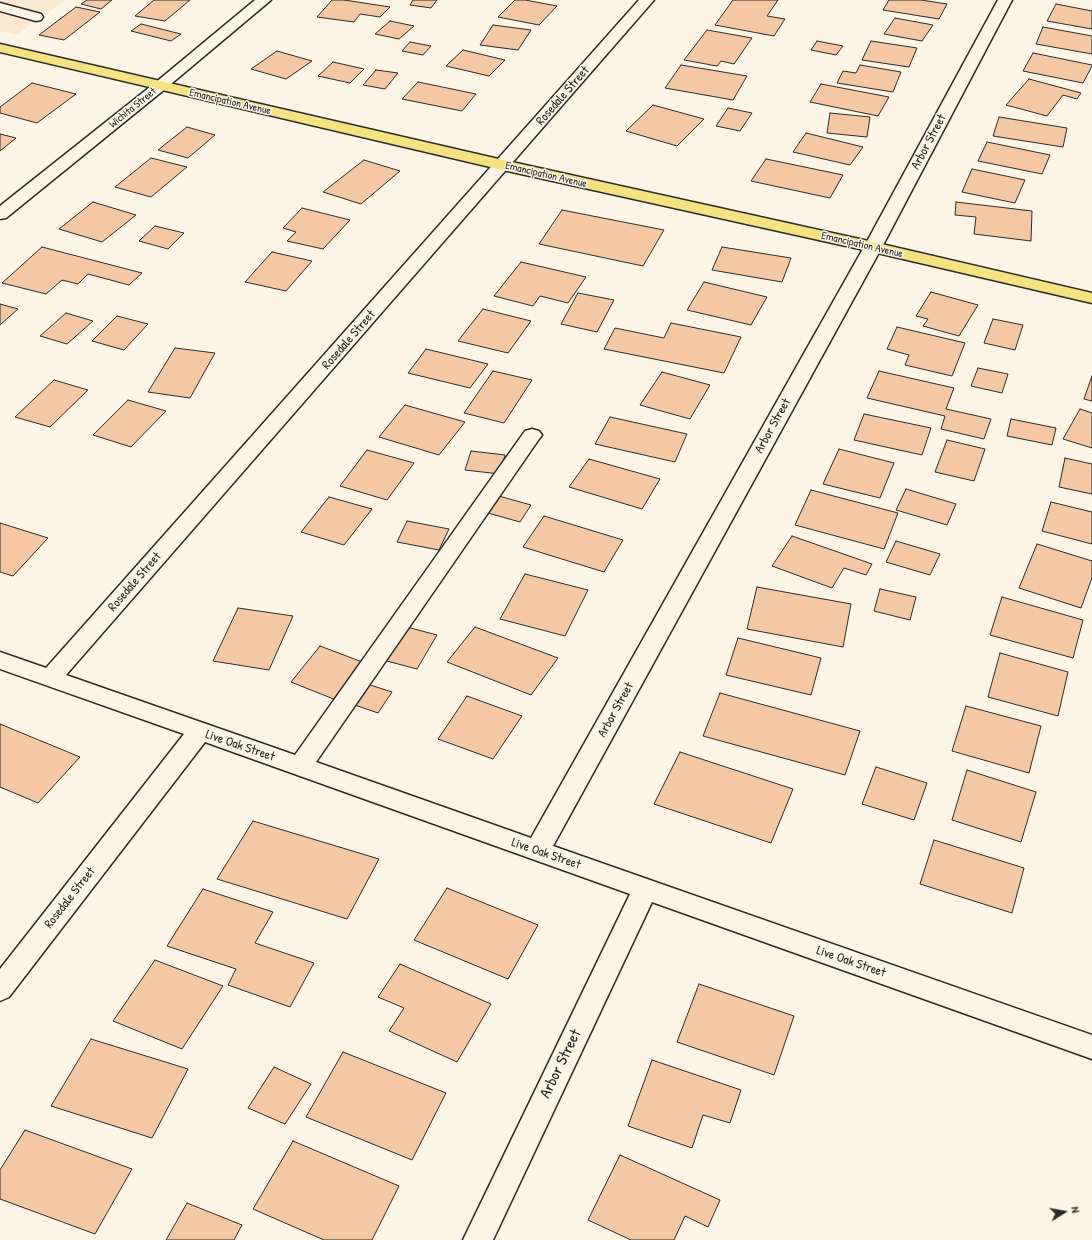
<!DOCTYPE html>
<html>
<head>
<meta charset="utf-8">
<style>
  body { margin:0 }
  #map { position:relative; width:1092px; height:1240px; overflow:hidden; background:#fcf5e5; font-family:"Patrick Hand",sans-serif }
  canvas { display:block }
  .north { position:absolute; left:1044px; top:1192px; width:40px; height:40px; -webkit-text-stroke:3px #fcf5e5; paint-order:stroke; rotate:79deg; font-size:11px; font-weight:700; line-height:16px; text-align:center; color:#2b2b2b }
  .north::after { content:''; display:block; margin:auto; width:14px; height:18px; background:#2b2b2b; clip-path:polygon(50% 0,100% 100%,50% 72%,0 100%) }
</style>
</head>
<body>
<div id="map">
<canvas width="1092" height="1240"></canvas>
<div class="north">N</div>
</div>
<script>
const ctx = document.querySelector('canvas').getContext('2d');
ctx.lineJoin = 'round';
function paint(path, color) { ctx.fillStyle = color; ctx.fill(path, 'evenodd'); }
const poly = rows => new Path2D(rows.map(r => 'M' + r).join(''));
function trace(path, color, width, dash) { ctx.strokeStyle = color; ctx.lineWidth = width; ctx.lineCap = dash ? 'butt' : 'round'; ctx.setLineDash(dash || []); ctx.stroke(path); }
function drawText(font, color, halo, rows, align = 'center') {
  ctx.font = font + ' "Patrick Hand",sans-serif'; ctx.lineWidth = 3; ctx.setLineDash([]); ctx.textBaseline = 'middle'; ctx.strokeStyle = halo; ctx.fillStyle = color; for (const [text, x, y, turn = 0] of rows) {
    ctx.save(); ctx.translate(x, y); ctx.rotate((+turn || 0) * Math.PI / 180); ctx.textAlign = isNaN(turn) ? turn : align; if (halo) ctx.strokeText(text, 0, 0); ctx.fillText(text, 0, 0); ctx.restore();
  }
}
const built = poly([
  [0,0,66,0,16,35,0,31]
]);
const building = poly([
  [87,0,112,0,101,9,81,4,87,0],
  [154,0,190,0,165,21,135,16,154,0],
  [332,0,344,0,390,7,380,17,360,14,354,22,317,17,332,0],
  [413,0,437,0,431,8,410,5,413,0],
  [515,0,525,0,557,6,539,25,498,17,515,0],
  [733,0,778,0,767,16,785,19,774,36,715,25,733,0],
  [889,0,921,0,947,4,939,19,883,10,889,0],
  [1056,4,1092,11,1092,29,1047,21,1056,4],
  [76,7,100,12,64,40,39,35,76,7],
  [895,18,933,25,922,41,884,34,895,18],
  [390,21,414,26,399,39,375,34,390,21],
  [141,24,181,34,171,41,131,31,141,24],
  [493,25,531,30,518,50,480,45,493,25],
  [1043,27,1092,36,1092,54,1036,44,1043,27],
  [707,30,752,38,734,64,721,61,717,66,684,60,707,30],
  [817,41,843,46,836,55,811,50,817,41],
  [871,41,917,48,909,67,862,60,871,41],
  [410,42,431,46,423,55,402,51,410,42],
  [463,50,505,60,489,76,446,66,463,50],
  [277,51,312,61,286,79,251,69,277,51],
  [1033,53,1092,65,1092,66,1083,83,1023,71,1033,53],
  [333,62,364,69,350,83,318,76,333,62],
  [681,65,747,76,733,100,665,88,681,65],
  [860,65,901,72,893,92,837,83,843,71,856,73,860,65],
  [376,70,398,73,385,89,363,85,376,70],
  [1029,79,1081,93,1077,99,1063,95,1047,116,1006,105,1029,79],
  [418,82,476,94,462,111,402,99,418,82],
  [32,83,76,94,37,123,0,113,0,107,32,83],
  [821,84,889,97,878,116,810,102,821,84],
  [653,105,704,119,677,146,626,131,653,105],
  [728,108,752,113,740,131,716,126,728,108],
  [830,113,870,117,867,137,827,133,830,113],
  [999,117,1067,128,1063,147,993,136,999,117],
  [187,127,215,135,188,158,158,150,187,127],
  [806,133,863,147,850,165,793,152,806,133],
  [0,134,16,138,0,151,0,134],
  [987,142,1050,155,1042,174,978,161,987,142],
  [151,158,187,167,151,197,115,187,151,158],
  [766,159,843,175,830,198,751,181,766,159],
  [364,160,400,171,361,204,323,192,364,160],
  [972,169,1025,180,1015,203,962,192,972,169],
  [93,202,136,215,102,242,59,229,93,202],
  [956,202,1032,211,1031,241,974,234,976,217,955,215,956,202],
  [302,208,350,220,323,249,287,241,296,232,283,228,302,208],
  [562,210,664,230,643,266,539,244,562,210],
  [155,226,184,233,168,249,139,241,155,226],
  [42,247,142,273,129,285,88,274,78,284,62,280,46,294,2,283,42,247],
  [722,247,791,258,782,282,712,270,722,247],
  [272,252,312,261,286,291,245,282,272,252],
  [521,262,586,277,568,303,540,296,533,306,494,296,521,262],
  [704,282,767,297,751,325,687,310,704,282],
  [931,292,978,305,959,336,923,326,928,319,916,316,931,292],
  [578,293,614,300,597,332,561,324,578,293],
  [0,304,18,309,0,325,0,304],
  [483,309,531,321,508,353,458,341,483,309],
  [66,313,93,321,67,344,40,336,66,313],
  [117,316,148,324,124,350,92,341,117,316],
  [993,319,1023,325,1015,350,984,343,993,319],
  [671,323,741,337,724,373,604,349,615,328,664,338,671,323],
  [897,327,965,343,952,376,905,365,909,355,887,349,897,327],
  [175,348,215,353,190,398,148,392,175,348],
  [426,349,488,364,470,388,408,373,426,349],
  [978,368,1008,374,1002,393,971,386,978,368],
  [493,371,532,380,504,423,464,413,493,371],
  [879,371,954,388,946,409,991,419,984,439,941,429,945,416,867,398,879,371],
  [662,372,710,385,690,419,640,405,662,372],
  [1092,376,1092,401,1084,399,1092,376],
  [54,380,88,390,50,427,15,417,54,380],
  [128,400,166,411,131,447,93,435,128,400],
  [405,405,465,422,439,455,379,437,405,405],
  [1080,409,1092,413,1092,448,1063,439,1080,409],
  [864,414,931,428,922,455,854,440,864,414],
  [610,417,687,434,675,462,595,444,610,417],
  [1011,419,1056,428,1052,445,1007,436,1011,419],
  [947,440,985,449,974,481,935,472,947,440],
  [839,449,894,463,880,498,823,484,839,449],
  [367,450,414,463,387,500,340,486,367,450],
  [471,451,505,455,500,474,465,470,471,451],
  [1065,458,1092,464,1092,494,1059,487,1065,458],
  [589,459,660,479,642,509,569,487,589,459],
  [906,489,956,504,947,525,896,510,906,489],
  [811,490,898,513,884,549,795,525,811,490],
  [499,496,531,505,520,522,488,513,499,496],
  [329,497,372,509,344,545,301,532,329,497],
  [1051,502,1092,512,1092,544,1042,531,1051,502],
  [544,516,623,540,604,572,523,547,544,516],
  [407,521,449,529,439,550,397,542,407,521],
  [0,523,48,538,13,576,0,572,0,523],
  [792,536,872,564,866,575,844,568,832,588,772,566,792,536],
  [896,541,940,554,930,575,886,562,896,541],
  [1037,544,1092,561,1092,578,1081,608,1019,588,1037,544],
  [525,574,588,590,565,636,500,619,525,574],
  [757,587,851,604,843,647,747,629,757,587],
  [880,589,916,597,910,620,874,611,880,589],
  [1002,597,1083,620,1073,658,990,635,1002,597],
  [238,608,293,616,269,670,213,661,238,608],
  [403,626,437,635,417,669,383,660,403,626],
  [475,627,558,658,531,695,447,662,475,627],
  [738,638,821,658,811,695,726,675,738,638],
  [320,646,365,663,336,700,291,682,320,646],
  [1000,653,1068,672,1058,716,988,697,1000,653],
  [367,684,392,692,378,713,352,704,367,684],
  [720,693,860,731,845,775,703,736,720,693],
  [467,696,522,716,493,759,438,739,467,696],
  [966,706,1041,726,1029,773,952,751,966,706],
  [0,724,80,757,38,803,0,787,0,724],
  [680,752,793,789,771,843,654,804,680,752],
  [876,767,927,783,914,820,862,804,876,767],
  [967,770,1036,792,1021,842,952,820,967,770],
  [253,821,379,859,347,919,217,879,253,821],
  [934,840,1024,868,1012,913,920,884,934,840],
  [447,888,538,925,508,979,414,940,447,888],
  [203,889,273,912,255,943,314,963,290,1007,228,985,236,969,167,946,203,889],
  [155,960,223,986,182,1049,113,1021,155,960],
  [400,964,491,1004,457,1062,389,1031,404,1008,378,997,400,964],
  [699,984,794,1016,774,1075,677,1042,699,984],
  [91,1039,188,1069,152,1138,51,1106,91,1039],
  [343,1052,446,1093,412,1160,306,1117,343,1052],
  [652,1060,741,1090,730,1123,703,1115,692,1148,628,1126,652,1060],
  [274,1067,311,1084,285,1124,248,1108,274,1067],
  [25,1130,132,1169,95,1234,0,1199,0,1170,25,1130],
  [293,1141,399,1186,372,1240,324,1240,253,1209,293,1141],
  [620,1155,720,1200,708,1227,685,1216,674,1240,631,1240,588,1220,620,1155],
  [187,1203,242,1225,234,1240,166,1240,187,1203]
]);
const minor = poly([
  [255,0,271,0,165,89,6,218,0,219,0,206,155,83,255,0],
  [639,0,654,0,66,675,295,755,525,431,532,429,539,431,542,435,539,439,316,762,531,838,864,247,998,0,1012,0,882,247,553,846,1092,1035,1092,1059,652,902,493,1240,463,1240,630,894,205,742,9,997,0,1001,0,969,184,734,0,669,0,652,46,668,639,0],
  [0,3,41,14,43,17,41,20,36,21,0,11,0,3]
]);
const major = poly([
  [0,44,503,160,873,242,1092,293,1092,303,873,252,503,170,0,52,0,44]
]);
const farStreetnames = [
  ["Emancipation Avenue",230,102,13],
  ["Wichita Street",133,108,-39],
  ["Emancipation Avenue",546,175,13],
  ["Emancipation Avenue",862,245,13]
];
const streetNames = [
  ["Rosedale Street",563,96,-49],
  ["Arbor Street",929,142,-62],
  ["Rosedale Street",349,340,-49],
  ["Arbor Street",773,426,-61],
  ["Rosedale Street",135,582,-49],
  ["Arbor Street",616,710,-61],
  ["Live Oak Street",240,746,19],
  ["Live Oak Street",546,854,19],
  ["Rosedale Street",70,898,-52],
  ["Live Oak Street",851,962,19]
];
const nearStreetnames = [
  ["Arbor Street",561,1064,-64]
];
paint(built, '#fae8d1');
paint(building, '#f4c8a3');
trace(building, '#2b2b2b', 1);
trace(minor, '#2b2b2b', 3);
trace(major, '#2b2b2b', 3);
paint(minor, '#fcf5e5');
paint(major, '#f5e382');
drawText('11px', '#2b2b2b', '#fcf5e5', farStreetnames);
drawText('13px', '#2b2b2b', '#fcf5e5', streetNames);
drawText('16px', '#2b2b2b', '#fcf5e5', nearStreetnames);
</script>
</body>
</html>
